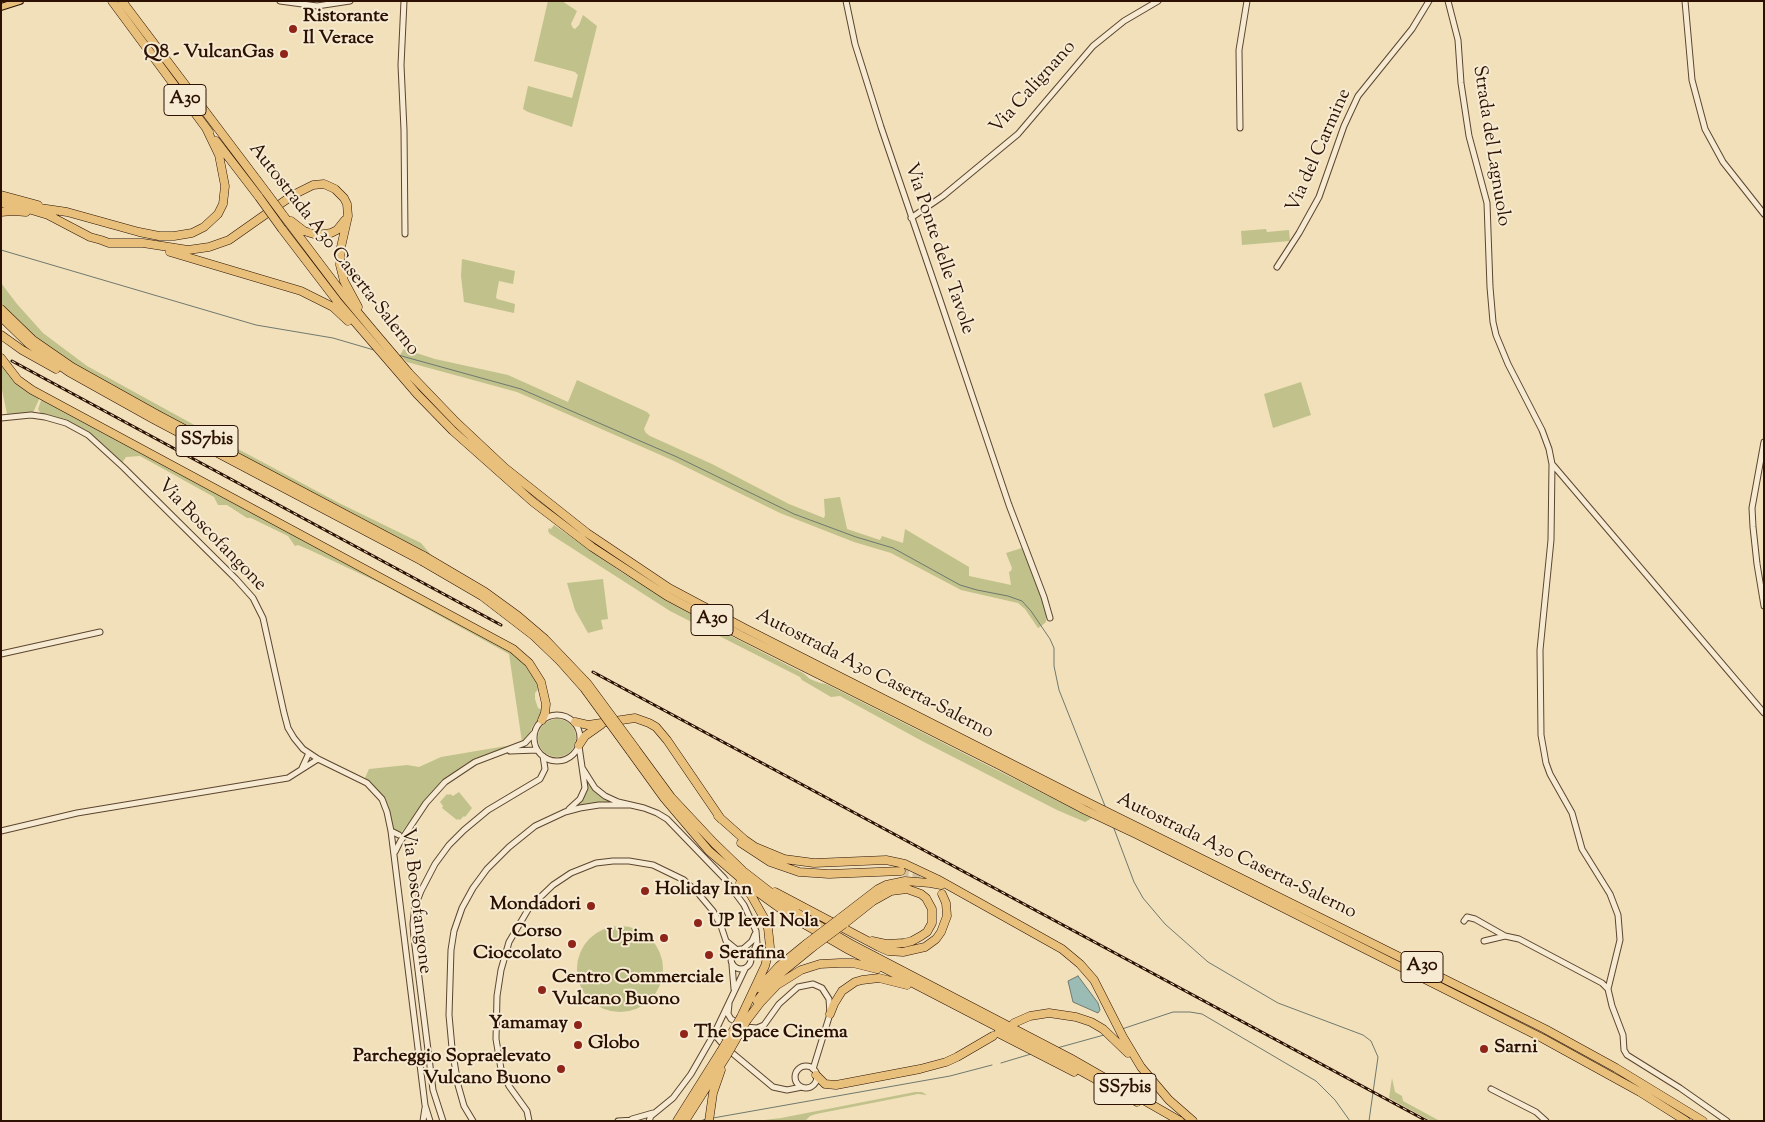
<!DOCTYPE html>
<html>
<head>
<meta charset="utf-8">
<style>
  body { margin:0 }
  #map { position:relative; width:1765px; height:1122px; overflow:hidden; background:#f1e0b9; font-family:"Sorts Mill Goudy",serif }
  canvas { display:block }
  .frame { position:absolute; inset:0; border:2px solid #2c1103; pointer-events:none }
</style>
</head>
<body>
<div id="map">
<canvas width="1765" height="1122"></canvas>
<div class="frame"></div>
</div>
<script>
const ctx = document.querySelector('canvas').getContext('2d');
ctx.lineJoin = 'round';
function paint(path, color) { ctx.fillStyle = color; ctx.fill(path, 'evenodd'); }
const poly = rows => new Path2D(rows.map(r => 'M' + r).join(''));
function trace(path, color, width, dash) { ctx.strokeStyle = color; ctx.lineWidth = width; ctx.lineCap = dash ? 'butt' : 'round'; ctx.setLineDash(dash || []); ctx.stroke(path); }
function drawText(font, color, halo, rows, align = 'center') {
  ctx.font = font + ' "Sorts Mill Goudy",serif'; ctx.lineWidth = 4; ctx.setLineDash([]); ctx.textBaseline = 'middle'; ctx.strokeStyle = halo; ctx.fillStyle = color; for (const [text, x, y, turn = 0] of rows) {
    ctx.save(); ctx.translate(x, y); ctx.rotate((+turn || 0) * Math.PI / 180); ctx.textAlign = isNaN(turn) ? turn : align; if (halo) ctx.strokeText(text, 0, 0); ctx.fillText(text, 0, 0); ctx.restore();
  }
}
const green = poly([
  [548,1,562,1,577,11,571,24,573,28,575,29,579,25,583,15,597,26,572,127,528,112,523,109,528,86,572,98,578,75,575,72,534,61],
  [1266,229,1267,232,1289,230,1290,241,1242,245,1241,231],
  [462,259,515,271,513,284,499,281,496,297,497,299,515,304,514,313,464,302,461,276],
  [1,283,17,304,43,333,87,366,238,449,339,503,421,543,431,555,183,425,74,364,44,344,12,315,1,302],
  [405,347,407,350,435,359,508,375,568,402,577,380,647,412,650,415,644,429,646,433,650,436,712,464,789,504,824,518,825,515,824,499,840,497,847,529,880,540,882,536,903,543,905,529,969,567,969,576,1011,585,1009,572,1011,571,1012,568,1006,553,1022,548,1042,600,1047,614,1046,622,1040,627,1038,628,1025,609,1018,603,961,590,891,553,854,542,780,513,672,460,517,392,407,362,400,355],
  [1,364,40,397,33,413,7,414,1,385],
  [1301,382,1311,415,1273,428,1264,394],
  [42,398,514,653,526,664,534,676,540,687,535,693,535,699,538,708,543,710,541,715,532,727,529,737,522,742,509,654,384,585,312,551,298,545,295,546,288,536,251,518,247,518,227,505,218,505,214,497,140,456,126,457,122,463,86,430,59,418,41,414,38,409],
  [554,525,621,572,713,627,803,673,810,679,820,683,826,684,1092,818,1085,822,1057,810,922,741,840,696,831,697,802,680,800,677,670,611,550,534,548,531,549,528,551,529],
  [603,579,608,619,601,620,603,629,588,633,575,610,567,583],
  '538 738a19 19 0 1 1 38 0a19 19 0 1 1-38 0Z',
  [506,746,508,748,467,763,444,779,433,791,400,834,394,831,388,808,383,797,373,785,365,778,369,769,407,765,419,767,441,757],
  [587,781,595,791,616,803,605,802,575,807,585,795],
  [459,792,472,808,465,817,464,816,460,820,458,819,457,820,442,808,443,806,440,802,447,794,448,795,450,794,453,796],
  '577 969a43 43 0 1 1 86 0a43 43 0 1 1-86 0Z',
  [1392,1078,1395,1092,1402,1096,1403,1101,1440,1121,1431,1121,1389,1098],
  [915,1092,922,1092,927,1095,918,1094,816,1114,810,1116,805,1121,756,1121,781,1118]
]);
const water = poly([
  [1078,976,1098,1003,1100,1010,1098,1013,1073,1002,1068,981,1078,976]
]);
const stream = poly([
  [1,250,256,325,333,338,374,350],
  [398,355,521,389,677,457,794,514,856,537,893,548,960,585,977,590,1008,596,1022,601,1031,611,1050,639,1054,648,1054,666,1059,690,1105,806],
  [1113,826,1134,882,1143,898,1165,924,1208,962,1278,1003,1363,1035,1371,1041,1378,1057,1369,1121],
  [1122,1029,1173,1012,1190,1012,1202,1014,1316,1081,1335,1100,1350,1121],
  [1057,1048,1104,1035],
  [1001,1063,1031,1054],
  [713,1118,950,1076,992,1065],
  [700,1121,706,1119]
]);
const highwayTunnel = poly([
  [901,871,921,874]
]);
const minor = poly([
  [280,1,317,6,350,1],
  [404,1,401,65,404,130,405,234],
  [846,1,855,44,881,127,940,300,1009,505,1044,597,1050,618],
  [1448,1,1458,40,1461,83,1469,136,1487,203,1490,287,1493,322,1496,335,1508,364,1542,430,1549,449,1552,464,1551,540,1540,650,1541,735,1546,763,1550,774,1572,813,1582,849,1610,894,1618,915,1620,940,1608,989],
  [1685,1,1692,80,1705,129,1723,162,1764,214],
  [1240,128,1239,50,1247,1],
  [911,218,943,196,1018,134,1093,46,1124,21,1158,1],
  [1277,267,1299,233,1319,197,1344,126,1358,96,1412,29,1429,1],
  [1,418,31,415,45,417,66,423,88,435,123,467,236,579,253,598,263,618,284,713,288,728,294,738,303,749,318,759,367,783,382,799,387,812,391,831,425,1105,430,1121],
  [1764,442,1752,508,1753,527,1757,564,1764,606],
  [1553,465,1764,713],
  [1,654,100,632],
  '534 738a23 23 0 1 1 46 0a23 23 0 1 1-46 0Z',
  [510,751,537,750],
  [302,768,309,753],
  [583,769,595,788,605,796,618,802,644,808,657,813,667,819,724,878,744,905,756,931,757,943,751,958],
  [569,809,580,799,585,788,579,746],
  [1,831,77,813,288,778,318,759],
  [391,831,399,835],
  [395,852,400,842,426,803,445,782,475,762,525,743,534,733],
  [1464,921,1467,917,1475,919,1505,936,1484,941],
  [1505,936,1519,939,1602,983,1608,989,1612,1006,1623,1035,1624,1050,1627,1055,1680,1088,1727,1121],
  '731 959a10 10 0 1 1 20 0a10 10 0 1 1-20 0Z',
  [743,949,752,941,755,934],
  [732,965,734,989],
  [729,1004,728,1014,731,1019,745,1027,757,1028,764,1025,779,1004,798,987,813,984,822,988,829,999,830,1014,813,1069],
  [714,1034,725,1047,773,1087,787,1090,802,1087],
  '795 1077a11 11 0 1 1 22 0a11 11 0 1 1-22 0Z',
  [1491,1089,1536,1112,1546,1121],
  [632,1119,653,1113],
  [423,1121,425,1108],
  [443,1121,433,1090,414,938,413,924,415,906,421,891,435,864,449,845,464,830,488,810,540,779,545,769,543,756],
  [473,1121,464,1106,458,1085,452,1048,449,1015,451,950,454,931,462,908,473,888,487,869,509,847,535,826,565,812,580,808,599,805,631,805],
  [529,1121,527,1111,509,1086,501,1069,496,1039,497,996,501,970,509,942,529,908,553,885,571,873,596,863,613,861,629,861,653,865,684,880,697,892,713,911,721,926,726,941,737,950],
  [618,1121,635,1120],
  [649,1121,651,1116,673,1098,691,1074,714,1034,745,969]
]);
const major = poly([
  [1,7,20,1]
]);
const highway = poly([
  [112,1,209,132],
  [122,1,266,192],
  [216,141,259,197],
  [1,195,38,205],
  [1,203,19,206],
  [15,205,48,215,90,237,101,240,109,243,143,243,188,250,209,247,229,240,293,195,313,185,324,184,335,189,344,198,347,204,348,216,341,247,340,265,344,281,358,307],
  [33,207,67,212,139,232,159,236,174,236,192,233,204,227,218,214,223,204,225,186,219,155,206,128],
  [1,212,13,211,26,212],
  [283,215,345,297,370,327,409,373,456,422,505,468,587,533,669,588,746,629,1077,797,1545,1029,1616,1068,1703,1121],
  [291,221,304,231,317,235,331,233,337,230,345,220],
  [282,229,337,301,367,336,417,394,453,431,533,502,592,547,667,596,742,636,1001,766,1085,810,1138,835,1542,1038,1640,1092,1686,1121],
  [170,252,301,291,333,307,348,321],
  [1,309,33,340,72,367,158,415,424,556],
  [1,317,29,344,69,372,155,420,422,561],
  [1,335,22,350,56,369],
  [1,358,18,380,32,390,513,649,529,663,541,682,546,704,545,713,542,720],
  [575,722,588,725,635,718,649,723,656,727,667,740,721,819],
  [579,745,585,736,602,724],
  [635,748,671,797,714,843,743,871,797,913,851,944,1070,1058,1180,1121],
  [630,751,664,798,709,851,752,888,792,917,849,950,1061,1060,1137,1102],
  [718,816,745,840,755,847,784,859,814,863,886,860,905,864,937,879,1062,949,1080,964,1094,980,1123,1037,1141,1067,1169,1100,1193,1121],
  [741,843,770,862,799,872,829,874,901,871],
  [740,883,751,895,764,918,768,928,770,947,765,966,741,1017],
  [775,892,879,947,888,951,903,952,925,947,936,939,941,932,947,916,946,903,942,894],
  [839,919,878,889,886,885,905,881,930,883,941,885],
  [844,924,873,901,891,891,907,889,921,894,926,898,932,909,932,923,927,932,921,936,912,941,904,943,886,944,872,941],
  [759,988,779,966,806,944],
  [757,1001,775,978,813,947],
  [830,1014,834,1004,842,991,855,982,862,980,879,978,907,985],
  [747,1020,760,1003,777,985,801,970,820,964,840,963,853,963,877,969],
  [1014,1023,1030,1016,1049,1013,1076,1017,1091,1022,1103,1029,1128,1053],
  [998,1033,1074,1072],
  [816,1075,825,1084,836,1085,920,1069,946,1062,957,1057,993,1036],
  [677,1121,721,1051],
  [685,1121,727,1055],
  [709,1121,713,1093,721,1070]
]);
const rail = poly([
  [12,361,501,625],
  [593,672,1427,1121]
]);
const highwayBridge = poly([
  [266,192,283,215],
  [259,197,282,229],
  [424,556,485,592,518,616,545,639,587,683,635,748],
  [422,561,482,596,534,636,560,661,584,688,630,751],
  [806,944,839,919],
  [813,947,844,924],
  [721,1051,741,1017],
  [727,1055,747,1020]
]);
const markers = [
  [293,29,5,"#8f2418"],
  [284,54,5,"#8f2418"],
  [645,891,5,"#8f2418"],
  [591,906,5,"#8f2418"],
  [698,923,5,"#8f2418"],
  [664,938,5,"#8f2418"],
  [572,944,5,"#8f2418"],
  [709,955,5,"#8f2418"],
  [542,990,5,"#8f2418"],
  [578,1025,5,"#8f2418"],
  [684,1034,5,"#8f2418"],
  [578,1045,5,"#8f2418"],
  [1484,1049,5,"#8f2418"],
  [561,1069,5,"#8f2418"]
];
const shields = [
  [185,100,42],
  [207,441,62],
  [712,620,42],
  [1422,967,42],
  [1125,1089,62]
];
const shieldNames = [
  ["A30",185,100],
  ["SS7bis",207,441],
  ["A30",712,620],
  ["A30",1422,967],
  ["SS7bis",1125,1089]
];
const poiNames = [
  ["Ristorante",303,18],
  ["Il Verace",303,40],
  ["Q8 - VulcanGas",274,54,"right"],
  ["Holiday Inn",655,891],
  ["Mondadori",581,906,"right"],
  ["UP level Nola",708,923],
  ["Corso",562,933,"right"],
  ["Cioccolato",562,955,"right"],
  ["Upim",654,938,"right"],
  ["Serafina",719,955],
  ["Centro Commerciale",552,979],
  ["Vulcano Buono",552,1001],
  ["Yamamay",568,1025,"right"],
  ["The Space Cinema",694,1034],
  ["Globo",588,1045],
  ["Sarni",1494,1049],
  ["Parcheggio Sopraelevato",551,1058,"right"],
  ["Vulcano Buono",551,1080,"right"]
];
const streetNames = [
  ["Via Calignano",1034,88,-48],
  ["Strada del Lagnuolo",1490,146,81],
  ["Via del Carmine",1320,151,-66],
  ["Via Ponte delle Tavole",938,249,71],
  ["Autostrada A30 Caserta-Salerno",333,250,52],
  ["Via Boscofangone",211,536,46],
  ["Autostrada A30 Caserta-Salerno",874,675,27],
  ["Autostrada A30 Caserta-Salerno",1236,857,26],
  ["Via Boscofangone",415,901,83]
];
paint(green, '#c0c18b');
paint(water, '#9bbcb5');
trace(water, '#6f786e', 1);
trace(stream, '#6f786e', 1);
trace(highwayTunnel, '#d3c19e', 8, [8, 4]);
trace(minor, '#5d4530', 7);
trace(major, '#2c1103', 8);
trace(highway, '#2c1103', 9);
trace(minor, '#f6ebd2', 5);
trace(major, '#e8c07c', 6);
trace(highway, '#e8c07c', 8);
trace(rail, '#2c1103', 3);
trace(rail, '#f6ebd2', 1, [4]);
trace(highwayBridge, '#2c1103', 9, []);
trace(highwayBridge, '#e8c07c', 8);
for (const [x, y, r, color] of markers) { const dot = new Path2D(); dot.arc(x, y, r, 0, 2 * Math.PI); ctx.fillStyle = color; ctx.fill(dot); trace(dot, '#f6ebd2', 2); }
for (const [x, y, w] of shields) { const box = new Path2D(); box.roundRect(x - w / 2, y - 15.5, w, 31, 4); ctx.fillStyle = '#f6ebd2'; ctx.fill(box); trace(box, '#2c1103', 1); }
drawText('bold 18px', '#2c1103', null, shieldNames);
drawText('bold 19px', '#2c1103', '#f6ebd2', poiNames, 'left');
drawText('19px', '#2c1103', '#f6ebd2', streetNames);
</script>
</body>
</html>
